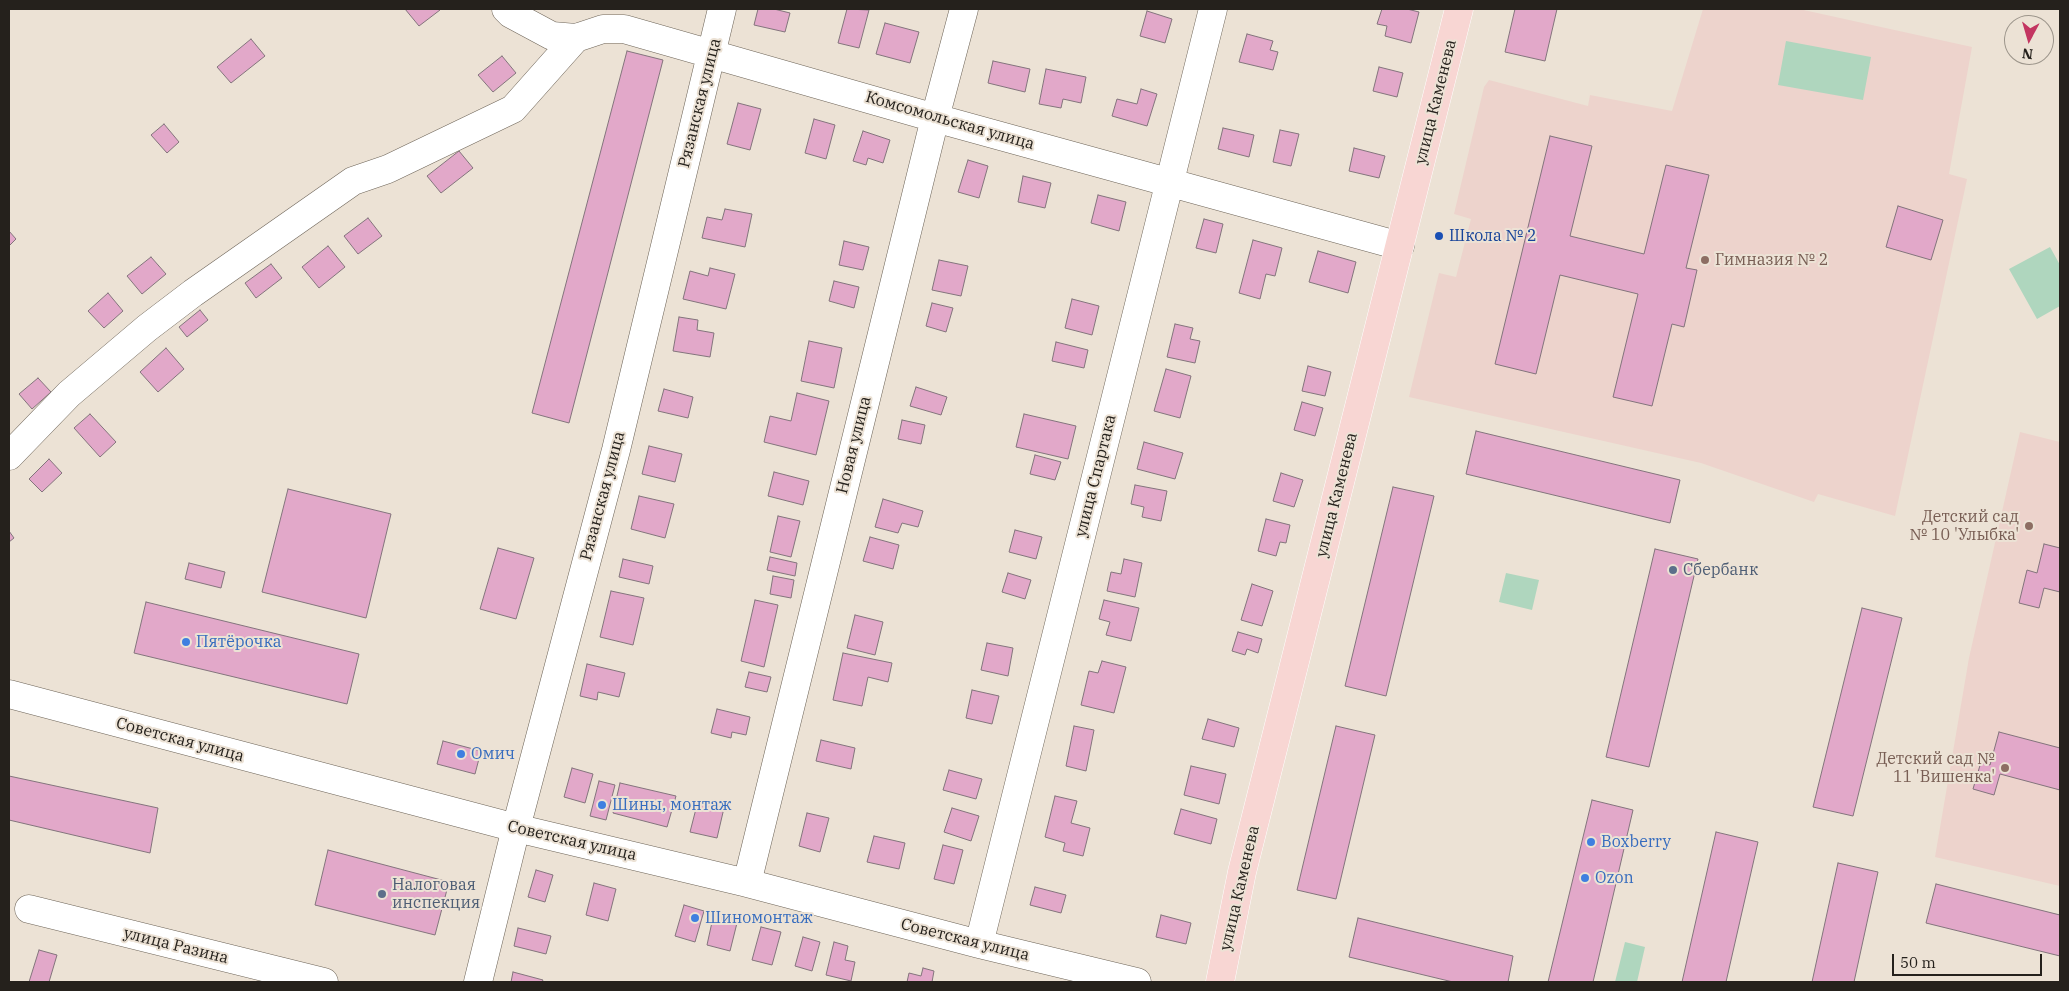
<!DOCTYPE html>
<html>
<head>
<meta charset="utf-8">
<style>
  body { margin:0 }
  #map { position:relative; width:2069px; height:991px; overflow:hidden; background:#ece2d5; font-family:"IBM Plex Serif",serif }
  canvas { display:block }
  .frame { position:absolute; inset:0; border:10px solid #25211c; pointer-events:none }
  .north { position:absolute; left:2004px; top:15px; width:50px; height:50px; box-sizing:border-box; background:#ece2d5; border:1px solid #9c958b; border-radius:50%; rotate:186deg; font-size:14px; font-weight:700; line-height:20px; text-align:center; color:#25211c }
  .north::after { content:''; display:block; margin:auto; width:18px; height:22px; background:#c33561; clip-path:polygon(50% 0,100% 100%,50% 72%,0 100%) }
  .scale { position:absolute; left:1892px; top:954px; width:150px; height:22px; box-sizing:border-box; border:2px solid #25211c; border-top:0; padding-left:6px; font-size:15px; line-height:18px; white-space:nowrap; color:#25211c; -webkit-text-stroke:4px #ece2d5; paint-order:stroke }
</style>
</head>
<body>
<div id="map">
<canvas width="2069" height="991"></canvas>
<div class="frame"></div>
<div class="north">N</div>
<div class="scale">50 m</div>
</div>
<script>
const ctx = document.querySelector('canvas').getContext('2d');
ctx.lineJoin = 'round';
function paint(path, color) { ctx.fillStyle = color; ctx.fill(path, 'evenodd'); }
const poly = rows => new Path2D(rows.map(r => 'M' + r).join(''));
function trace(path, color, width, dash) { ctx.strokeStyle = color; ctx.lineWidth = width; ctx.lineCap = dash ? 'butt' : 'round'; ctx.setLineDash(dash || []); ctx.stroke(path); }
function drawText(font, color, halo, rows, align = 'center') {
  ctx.font = font + ' "IBM Plex Serif",serif'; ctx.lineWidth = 4; ctx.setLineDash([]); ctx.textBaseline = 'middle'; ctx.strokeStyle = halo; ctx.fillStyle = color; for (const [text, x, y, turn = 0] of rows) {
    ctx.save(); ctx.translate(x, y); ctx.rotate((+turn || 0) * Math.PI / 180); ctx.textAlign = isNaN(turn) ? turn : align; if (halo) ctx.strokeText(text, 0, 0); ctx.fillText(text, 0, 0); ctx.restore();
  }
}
const education = poly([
  [1703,9,1799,9,1972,47,1949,174,1967,179,1895,516,1818,494,1814,502,1701,463,1409,397,1439,273,1456,277,1471,219,1454,214,1484,87,1489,80,1588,106,1590,95,1672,111],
  [2020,432,2060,442,2060,886,1935,857,1969,658]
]);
const green = poly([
  [1786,41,1871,57,1863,100,1778,85],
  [2050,247,2060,265,2060,306,2037,319,2009,269],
  [1506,573,1539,580,1532,610,1499,602],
  [1625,942,1645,947,1637,982,1615,982]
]);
const building = poly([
  [405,9,439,9,440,10,419,26,405,9],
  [758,9,774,9,790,13,785,32,754,25,758,9],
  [847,9,869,10,859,48,838,43,847,9],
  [1382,9,1407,9,1419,12,1411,43,1385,36,1387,26,1377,24,1382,9],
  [1515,9,1557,9,1545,61,1505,52,1515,9],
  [1147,11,1172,19,1165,43,1140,36,1147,11],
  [885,23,919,32,910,63,876,54,885,23],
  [1247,34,1273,41,1270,50,1278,52,1273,70,1239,62,1247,34],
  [251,39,265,56,231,83,217,67,251,39],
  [627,51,663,60,569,423,532,413,627,51],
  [502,56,516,73,493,92,478,75,502,56],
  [993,61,1030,69,1025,92,988,83,993,61],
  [1379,67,1403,73,1397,97,1373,91,1379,67],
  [1046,69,1086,77,1081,103,1063,99,1061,108,1039,104,1046,69],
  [1141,89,1157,94,1147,126,1112,116,1117,99,1137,104,1141,89],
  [738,103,761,109,750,150,727,144,738,103],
  [814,119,835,125,826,159,805,153,814,119],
  [164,124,179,142,167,153,151,135,164,124],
  [1223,128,1254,135,1249,157,1218,149,1223,128],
  [1280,130,1299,134,1291,166,1273,162,1280,130],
  [863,131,890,140,883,163,868,158,866,165,853,161,863,131],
  [1550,136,1592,146,1570,236,1644,254,1666,165,1709,175,1686,268,1697,270,1684,327,1672,324,1652,406,1613,397,1638,294,1560,275,1536,374,1495,364,1550,136],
  [1354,148,1385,156,1379,178,1349,171,1354,148],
  [459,151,473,168,441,193,427,176,459,151],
  [968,160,988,166,979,198,958,192,968,160],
  [1023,176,1051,183,1045,208,1018,202,1023,176],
  [1098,195,1126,202,1119,231,1091,223,1098,195],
  [1898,206,1943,220,1931,260,1886,247,1898,206],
  [725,209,752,214,745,247,702,238,707,217,722,220,725,209],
  [368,218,382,236,358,254,344,236,368,218],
  [1204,219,1223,224,1216,253,1196,248,1204,219],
  [9,231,16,239,9,246,9,231],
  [1253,240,1282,248,1275,276,1266,274,1260,299,1239,293,1253,240],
  [844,241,869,247,863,270,839,265,844,241],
  [328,246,345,267,319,288,302,267,328,246],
  [1318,251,1356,262,1348,293,1309,282,1318,251],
  [151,257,166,274,142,294,127,276,151,257],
  [939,260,968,266,961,296,932,290,939,260],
  [271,264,282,278,256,298,245,283,271,264],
  [710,268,735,274,726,309,683,299,690,271,708,276,710,268],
  [834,281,859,287,854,308,829,301,834,281],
  [108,293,123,311,104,328,88,311,108,293],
  [1072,299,1099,306,1092,335,1065,328,1072,299],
  [932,303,953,308,946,332,926,326,932,303],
  [200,310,208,320,187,337,179,327,200,310],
  [679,317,698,320,697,330,714,333,710,357,673,351,679,317],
  [1175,324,1193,328,1190,339,1200,341,1195,363,1167,357,1175,324],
  [809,341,842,348,834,388,801,381,809,341],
  [1056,342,1088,350,1084,368,1052,361,1056,342],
  [166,348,184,369,158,392,140,372,166,348],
  [1308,366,1331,372,1325,396,1302,391,1308,366],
  [1166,369,1191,376,1180,418,1154,411,1166,369],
  [38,378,51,392,32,409,19,394,38,378],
  [916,387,947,397,941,415,910,406,916,387],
  [664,389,693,397,688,418,658,411,664,389],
  [797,393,829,401,816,455,764,442,770,416,791,421,797,393],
  [1302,402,1323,408,1315,436,1294,430,1302,402],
  [90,414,116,442,100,457,74,428,90,414],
  [1024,414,1076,426,1068,459,1016,447,1024,414],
  [902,420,925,425,921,444,898,439,902,420],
  [1476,431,1680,480,1670,523,1466,474,1476,431],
  [1144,442,1183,453,1175,479,1137,469,1144,442],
  [649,446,682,454,675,482,642,474,649,446],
  [1035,455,1061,462,1055,480,1030,474,1035,455],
  [49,459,62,473,42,492,29,479,49,459],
  [774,472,809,481,803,505,768,496,774,472],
  [1281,473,1303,480,1294,507,1273,501,1281,473],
  [1135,485,1167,491,1161,521,1142,517,1144,507,1131,504,1135,485],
  [1393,487,1434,496,1386,696,1345,686,1393,487],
  [288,489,391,514,366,618,262,592,288,489],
  [639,496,674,504,665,538,631,529,639,496],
  [883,499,923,511,918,527,902,523,898,533,875,527,883,499],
  [778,516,800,521,791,557,770,552,778,516],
  [1266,519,1290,525,1286,543,1280,542,1276,556,1258,551,1266,519],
  [1015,530,1042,537,1036,559,1009,552,1015,530],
  [9,531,14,538,9,542,9,531],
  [870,537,899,545,893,569,863,561,870,537],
  [2044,544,2060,548,2060,592,2044,588,2039,608,2019,603,2027,570,2037,573,2044,544],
  [498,548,534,558,516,619,480,609,498,548],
  [1655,549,1698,559,1649,767,1606,757,1655,549],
  [770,557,797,563,795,576,767,570,770,557],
  [623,559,653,566,649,584,619,577,623,559],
  [1124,559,1142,563,1135,597,1107,591,1111,572,1121,574,1124,559],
  [189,563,225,572,221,588,185,579,189,563],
  [1008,573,1031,580,1025,599,1002,592,1008,573],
  [773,576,794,580,791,598,770,594,773,576],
  [1252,584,1273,591,1262,626,1241,620,1252,584],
  [611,591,644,598,633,645,600,637,611,591],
  [755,600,778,605,764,667,741,661,755,600],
  [1104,600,1139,608,1131,641,1106,635,1110,622,1099,619,1104,600],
  [146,602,359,654,347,704,134,653,146,602],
  [1862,608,1902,618,1853,816,1813,807,1862,608],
  [855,615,883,622,875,655,847,648,855,615],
  [1238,632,1262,639,1258,653,1247,649,1245,655,1232,651,1238,632],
  [987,643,1013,648,1008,676,981,670,987,643],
  [843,653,892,663,888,682,868,677,862,706,833,700,843,653],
  [1102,661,1126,667,1114,713,1081,705,1089,671,1098,673,1102,661],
  [587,664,625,673,619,697,598,692,597,700,580,696,587,664],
  [749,672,771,677,767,692,745,687,749,672],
  [972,690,999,696,992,724,966,718,972,690],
  [717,709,750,717,746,735,732,732,731,738,711,733,717,709],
  [1208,719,1239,728,1234,747,1202,739,1208,719],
  [1074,726,1094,730,1086,771,1066,766,1074,726],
  [1336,726,1375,735,1336,899,1297,890,1336,726],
  [1999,732,2060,748,2060,790,2000,774,1994,795,1973,789,1981,762,1990,765,1999,732],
  [821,740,855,748,851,769,816,761,821,740],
  [443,741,481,751,475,774,437,764,443,741],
  [1191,766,1226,774,1219,804,1184,795,1191,766],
  [572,768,593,774,585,803,564,797,572,768],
  [949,770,982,779,976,799,943,790,949,770],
  [9,776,158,808,150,853,9,820,9,776],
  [599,781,615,785,606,820,590,816,599,781],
  [620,783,676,796,667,827,613,813,620,783],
  [1055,796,1077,801,1071,823,1090,828,1083,856,1063,851,1065,843,1045,837,1055,796],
  [1592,800,1633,810,1593,982,1548,982,1592,800],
  [698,801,724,808,717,838,690,832,698,801],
  [952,808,979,816,971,841,944,832,952,808],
  [1181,809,1217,819,1211,844,1174,834,1181,809],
  [807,813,829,818,820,852,799,846,807,813],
  [1716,832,1758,842,1726,982,1682,982,1716,832],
  [874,836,905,843,899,869,867,862,874,836],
  [943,845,963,850,954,884,934,879,943,845],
  [328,850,449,882,435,935,315,905,328,850],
  [1838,863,1878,872,1854,982,1812,982,1838,863],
  [536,870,553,875,545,902,528,897,536,870],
  [594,883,616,889,608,921,586,915,594,883],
  [1936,884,2060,915,2060,956,1926,923,1936,884],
  [1035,887,1066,895,1061,913,1030,905,1035,887],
  [684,905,704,911,695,942,675,936,684,905],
  [714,913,738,919,730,951,707,945,714,913],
  [1161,915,1191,923,1186,944,1156,937,1161,915],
  [1358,918,1513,956,1508,982,1453,982,1349,957,1358,918],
  [761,927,781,932,772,965,752,960,761,927],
  [518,928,551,936,546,954,514,946,518,928],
  [803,937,820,942,812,971,795,966,803,937],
  [834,942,848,946,845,960,855,962,851,981,826,975,834,942],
  [39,950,57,955,49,982,29,982,39,950],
  [923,968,934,971,932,982,907,982,909,973,921,976,923,968],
  [513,972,543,980,542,982,511,982,513,972]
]);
const minor = poly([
  [506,9,511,14,552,36,576,38,603,29,624,29,935,118,1400,246],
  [9,456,69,394,147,328,193,293,353,181,388,169,513,109,576,38],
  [9,694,516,828,747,883,979,944,1137,982],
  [747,883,935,118,964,9],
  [29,909,324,982],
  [979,944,1213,9],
  [478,982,516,828,616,450,722,9]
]);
const major = poly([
  [1220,982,1242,872,1459,9]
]);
const markers = [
  [1439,236,5,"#1a4fb4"],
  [1705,260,5,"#8d6e63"],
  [2029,526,5,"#8d6e63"],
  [1673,570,5,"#5c6f8a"],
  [186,642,5,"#3f7fe0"],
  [461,754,5,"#3f7fe0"],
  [2005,768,5,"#8d6e63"],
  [602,805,5,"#3f7fe0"],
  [1591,842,5,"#3f7fe0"],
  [1585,878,5,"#3f7fe0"],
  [382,894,5,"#5c6f8a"],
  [695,918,5,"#3f7fe0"]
];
const streetNames = [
  ["улица Каменева",1436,102,-76],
  ["Рязанская улица",700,103,-76],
  ["Комсомольская улица",950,121,16],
  ["Новая улица",854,445,-76],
  ["улица Спартака",1096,476,-76],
  ["улица Каменева",1337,495,-76],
  ["Рязанская улица",603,496,-75],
  ["Советская улица",180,740,15],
  ["Советская улица",572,841,13],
  ["улица Каменева",1240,888,-77],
  ["Советская улица",965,940,14],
  ["улица Разина",176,946,14]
];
const transitNames = [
  ["Школа № 2",1449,236]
];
const educationNames = [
  ["Гимназия № 2",1715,260,"left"],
  ["Детский сад",2019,517],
  ["№ 10 'Улыбка'",2019,535],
  ["Детский сад №",1995,759],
  ["11 'Вишенка'",1995,777]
];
const serviceNames = [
  ["Сбербанк",1683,570],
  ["Налоговая",392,885],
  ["инспекция",392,903]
];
const shopNames = [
  ["Пятёрочка",196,642],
  ["Омич",471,754],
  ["Шины, монтаж",612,805],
  ["Boxberry",1601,842],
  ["Ozon",1595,878],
  ["Шиномонтаж",705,918]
];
paint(education, '#edd3cc');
paint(green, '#afd6be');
paint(building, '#e2a8c9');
trace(building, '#83747c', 1);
trace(minor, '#6e6559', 29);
trace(major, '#fff', 29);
trace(minor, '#fff', 28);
trace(major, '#f8d6d3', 28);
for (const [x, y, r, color] of markers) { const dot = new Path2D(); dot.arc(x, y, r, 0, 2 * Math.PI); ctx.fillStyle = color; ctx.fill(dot); trace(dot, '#ece2d5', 2); }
drawText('16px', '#25211c', '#ece2d5', streetNames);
drawText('16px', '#164399', '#ece2d5', transitNames, 'left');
drawText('16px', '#785e54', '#ece2d5', educationNames, 'right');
drawText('16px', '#4e5e75', '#ece2d5', serviceNames, 'left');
drawText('16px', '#366cbe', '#ece2d5', shopNames, 'left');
</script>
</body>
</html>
